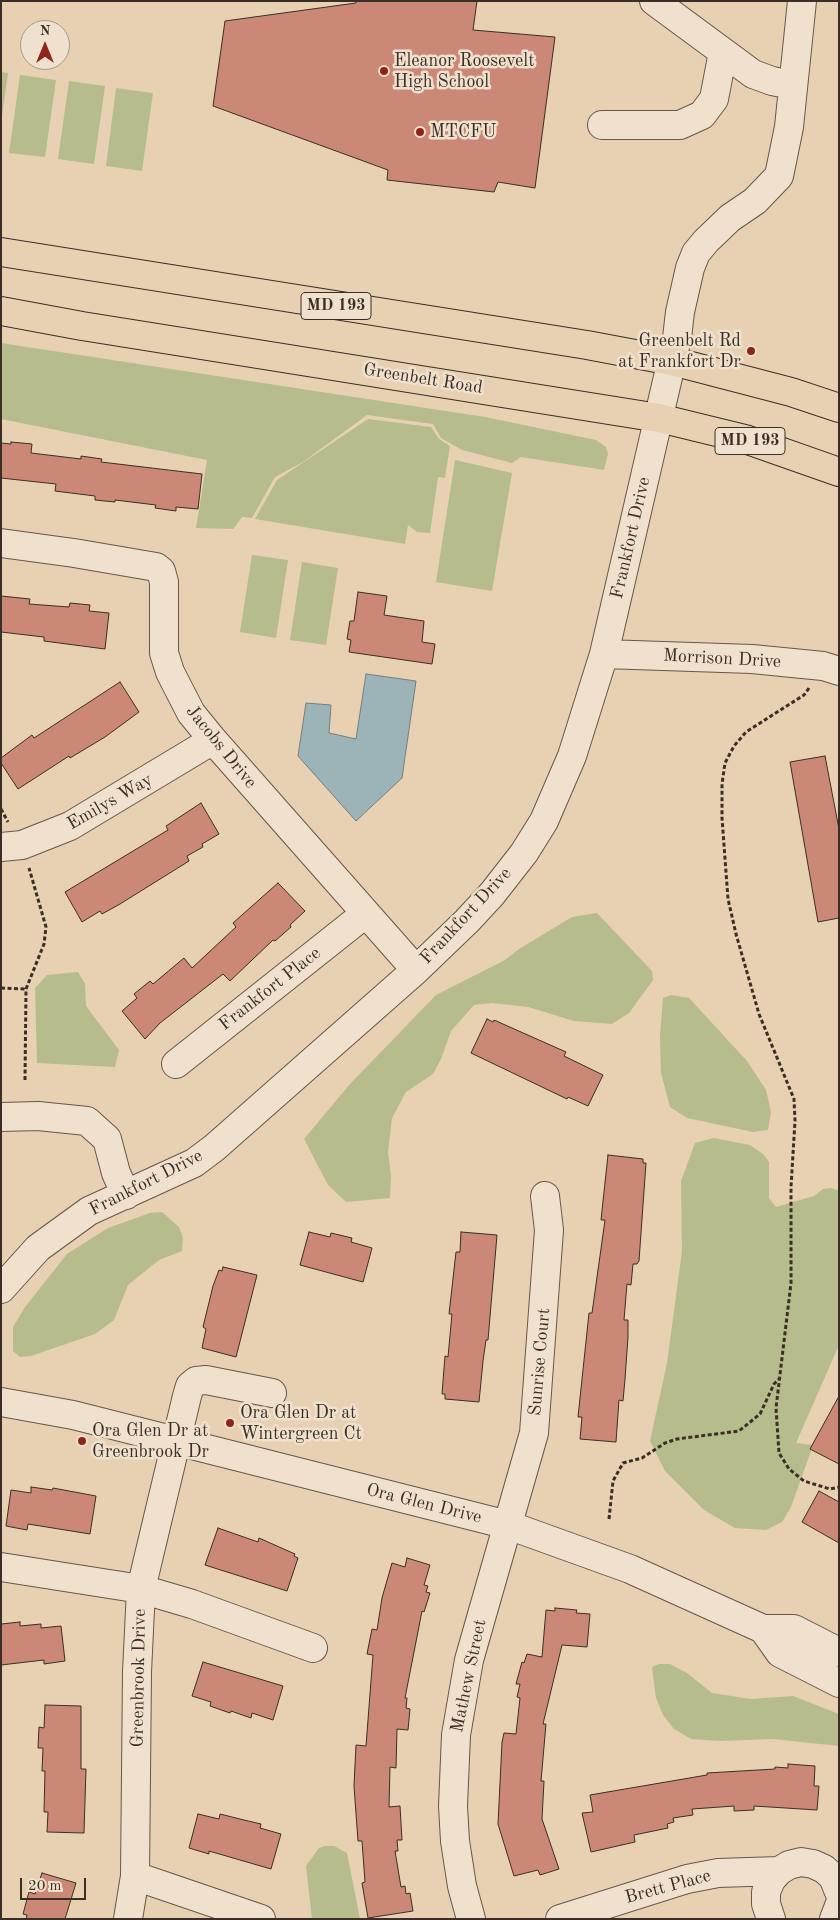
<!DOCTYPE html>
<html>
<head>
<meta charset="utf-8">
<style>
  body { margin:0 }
  #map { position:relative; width:840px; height:1920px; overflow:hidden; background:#e7d1b2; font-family:"Old Standard TT",serif }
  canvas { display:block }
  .frame { position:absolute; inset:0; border:2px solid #3b2e26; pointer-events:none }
  .north { position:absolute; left:20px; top:20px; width:50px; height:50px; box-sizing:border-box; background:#efe1cd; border:1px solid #a7998a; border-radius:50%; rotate:0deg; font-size:14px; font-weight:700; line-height:20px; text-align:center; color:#3b2e26 }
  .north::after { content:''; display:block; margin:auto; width:18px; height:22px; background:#8f2418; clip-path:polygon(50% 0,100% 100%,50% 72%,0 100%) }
  .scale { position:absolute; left:20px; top:1878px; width:66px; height:22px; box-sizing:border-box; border:2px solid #3b2e26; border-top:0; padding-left:6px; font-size:15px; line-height:18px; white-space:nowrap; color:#3b2e26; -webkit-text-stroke:4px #efe1cd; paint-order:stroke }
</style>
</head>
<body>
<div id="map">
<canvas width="840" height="1920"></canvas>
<div class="frame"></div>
<div class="north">N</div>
<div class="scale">20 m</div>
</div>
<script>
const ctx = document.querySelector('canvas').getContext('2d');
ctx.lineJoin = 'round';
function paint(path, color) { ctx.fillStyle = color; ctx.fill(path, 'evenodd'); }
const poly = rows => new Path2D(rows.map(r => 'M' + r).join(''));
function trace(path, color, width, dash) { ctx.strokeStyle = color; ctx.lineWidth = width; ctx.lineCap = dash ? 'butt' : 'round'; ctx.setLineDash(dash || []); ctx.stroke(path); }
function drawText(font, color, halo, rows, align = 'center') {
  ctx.font = font + ' "Old Standard TT",serif'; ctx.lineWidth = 5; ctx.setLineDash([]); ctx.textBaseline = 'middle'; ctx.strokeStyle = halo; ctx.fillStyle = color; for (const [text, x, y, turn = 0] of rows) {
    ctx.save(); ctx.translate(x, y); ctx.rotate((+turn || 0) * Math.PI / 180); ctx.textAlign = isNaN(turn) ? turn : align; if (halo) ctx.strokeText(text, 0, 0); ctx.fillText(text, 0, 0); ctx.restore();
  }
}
const green = poly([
  [1,72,8,73,1,123],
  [20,75,56,80,45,157,9,153],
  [69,81,105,86,94,164,58,159],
  [116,88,153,93,142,171,106,166],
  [1,343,485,417,596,440,606,447,608,454,604,470,521,457,512,463,462,450,441,438,433,424,367,415,303,462,275,477,252,518,242,517,233,529,196,528,207,460,1,419],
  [368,419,431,427,439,439,450,446,445,478,438,477,430,533,417,532,408,525,405,544,255,519,277,480],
  [455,460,512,473,492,591,436,582],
  [252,555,288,560,276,638,240,632],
  [302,562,338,568,326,645,290,640],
  [597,913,652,971,653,980,629,1013,612,1024,574,1021,528,1007,492,1003,474,1005,451,1031,441,1059,433,1074,406,1092,392,1118,388,1152,391,1175,390,1198,346,1202,328,1185,304,1139,350,1084,436,995,505,960,519,949,572,917],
  [78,972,85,984,86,1006,119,1050,115,1067,37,1063,35,988,47,975],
  [671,995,689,998,747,1061,766,1090,771,1112,768,1130,753,1132,687,1118,670,1107,661,1073,660,1036,663,998],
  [714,1138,750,1145,763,1154,769,1162,769,1198,776,1207,814,1196,823,1189,831,1188,839,1191,839,1345,796,1443,813,1445,791,1507,782,1522,766,1530,735,1528,704,1510,665,1471,650,1441,667,1363,682,1251,681,1181,695,1143],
  [162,1212,179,1227,183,1238,182,1251,159,1260,128,1285,114,1320,95,1334,31,1356,20,1357,13,1351,13,1327,25,1307,67,1254,108,1228,150,1213],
  [659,1664,670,1664,687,1673,712,1693,751,1699,793,1696,839,1714,839,1746,773,1739,720,1741,691,1739,674,1729,663,1715,656,1698,652,1667],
  [325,1846,334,1846,347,1853,360,1919,312,1919,306,1866,319,1848]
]);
const water = poly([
  [366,674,416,681,402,778,356,821,298,756,306,703,331,705,329,733,356,739,366,674]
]);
const building = poly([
  [356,1,477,1,473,30,555,37,535,188,498,182,494,192,387,180,388,170,213,106,225,21,356,3,356,1],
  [11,442,32,444,31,453,81,459,81,456,102,459,101,462,202,474,198,509,176,507,176,511,155,508,156,505,115,500,115,502,95,500,95,496,55,491,56,484,1,478,1,443,11,444,11,442],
  [358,592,387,596,384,615,424,621,422,642,435,644,432,664,349,652,351,640,347,639,350,621,354,621,358,592],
  [1,596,30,599,29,604,69,607,70,603,90,605,89,611,109,613,105,649,44,641,44,637,1,632,1,596],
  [120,682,139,712,105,737,70,758,69,756,18,789,1,763,1,758,32,735,34,738,120,682],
  [825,756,839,829,839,918,818,922,790,762,825,756],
  [201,803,219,834,202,844,203,847,187,856,189,861,120,904,102,914,100,911,82,922,65,892,168,830,166,826,201,803],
  [278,883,305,911,290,925,291,927,275,941,273,940,230,981,223,974,160,1023,145,1039,122,1011,137,998,134,994,150,981,153,984,184,958,192,968,236,927,233,923,278,883],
  [487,1019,493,1022,494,1020,566,1052,564,1056,603,1075,588,1106,568,1097,567,1099,471,1053,487,1019],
  [608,1155,643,1159,643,1163,646,1163,639,1261,637,1264,633,1264,631,1285,627,1284,624,1320,628,1320,628,1337,625,1379,623,1401,619,1400,616,1442,580,1439,582,1417,578,1417,589,1313,592,1313,605,1220,601,1220,608,1155],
  [309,1232,330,1237,331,1233,352,1238,351,1242,372,1248,363,1282,300,1265,309,1232],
  [461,1232,497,1235,488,1340,486,1340,483,1361,479,1402,445,1399,445,1394,442,1394,445,1356,448,1357,452,1314,449,1314,456,1252,460,1252,461,1232],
  [223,1267,257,1275,236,1357,202,1348,206,1329,203,1327,213,1286,219,1270,222,1271,223,1267],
  [839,1396,839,1464,810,1449,839,1396],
  [31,1487,52,1490,53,1488,96,1496,90,1534,28,1524,27,1530,6,1526,11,1490,31,1493,31,1487],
  [819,1491,839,1502,839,1543,802,1522,819,1491],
  [218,1528,258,1542,259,1538,295,1554,294,1556,298,1558,287,1591,205,1565,218,1528],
  [407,1558,430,1565,424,1585,428,1586,426,1592,430,1593,424,1612,422,1611,405,1698,407,1698,406,1708,410,1709,408,1730,397,1729,396,1768,390,1767,389,1807,400,1806,402,1840,397,1840,398,1851,395,1851,401,1887,405,1886,406,1894,410,1893,413,1911,368,1918,362,1883,365,1882,362,1841,358,1841,354,1786,356,1745,366,1746,373,1655,367,1654,372,1629,377,1630,382,1598,392,1563,405,1567,407,1558],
  [555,1608,577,1610,576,1613,590,1614,587,1647,562,1645,543,1724,546,1724,541,1781,544,1781,542,1819,559,1869,540,1875,538,1870,514,1876,498,1824,502,1742,504,1733,516,1734,520,1698,517,1697,520,1684,516,1684,522,1662,524,1663,527,1654,542,1657,546,1610,555,1611,555,1608],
  [20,1622,20,1626,41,1624,41,1628,61,1626,65,1661,44,1664,44,1660,1,1665,1,1624,20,1622],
  [203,1662,283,1686,273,1720,252,1713,251,1718,231,1711,230,1713,210,1706,211,1702,192,1696,203,1662],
  [45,1705,81,1706,81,1769,86,1769,84,1833,47,1832,48,1812,44,1812,45,1771,42,1771,43,1748,38,1748,39,1727,44,1728,45,1705],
  [788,1764,815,1766,814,1786,819,1786,817,1810,754,1806,754,1810,734,1811,734,1806,692,1809,693,1815,673,1818,674,1822,667,1824,668,1828,634,1835,635,1842,591,1852,582,1813,593,1812,590,1795,707,1775,707,1773,775,1769,775,1767,788,1768,788,1764],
  [198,1814,219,1819,220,1814,244,1820,261,1824,260,1828,281,1834,271,1869,209,1851,209,1854,189,1848,198,1814],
  [42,1873,76,1883,65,1919,26,1919,27,1915,23,1914,29,1892,35,1894,42,1873]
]);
const path = poly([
  [809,688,804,695,746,732,734,746,725,763,722,784,722,818,728,899,736,934,759,1014,794,1099,795,1121,791,1187,791,1283,776,1408,779,1453,789,1469,804,1481,830,1489,839,1487],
  [1,809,8,822],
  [1,988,26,989],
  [25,1080,26,989,44,944,46,927,29,868],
  [609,1519,613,1481,623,1463,642,1458,665,1443,677,1439,739,1431,760,1414,774,1384,780,1378]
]);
const minor = poly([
  [654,1,753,74,772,81,792,85],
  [602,125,680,125,702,115,714,99,723,52],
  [1,543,74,553,156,567,161,571,164,582,164,653,170,672,191,713,213,740,416,970],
  [604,654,752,659,823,666,839,671],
  [1,847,22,845,70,826,213,740],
  [176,1064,365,914],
  [1,1117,38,1116,87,1121,107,1139,116,1173,126,1195],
  [1,1289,38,1248,89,1211,194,1163,214,1148,416,970,467,921,492,894,524,853,544,821,572,756,604,654,677,338,680,312,690,268,696,253,706,241,730,218,755,201,779,176,789,127,802,1],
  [1,1402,73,1415,508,1525,630,1569,763,1629,794,1629,839,1652],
  [1,1567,141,1589,192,1604,313,1648],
  [763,1629,780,1653,839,1683],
  [135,1876,261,1919],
  [128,1919,135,1876,137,1672,141,1589,187,1396,190,1386,196,1381,206,1380,272,1393],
  [471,1919,462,1886,455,1841,453,1806,456,1735,469,1660,534,1433,549,1230,545,1196],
  [560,1919,687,1879,718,1873,779,1871],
  [771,1919,766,1904,766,1892,771,1880,779,1871,789,1865,801,1862,813,1864,824,1869,833,1877,839,1892],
  [834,1919,839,1906]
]);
const major = poly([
  [1,252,587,345,672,361,791,392,839,408],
  [1,311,82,326,659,418,745,439,839,472]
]);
const markers = [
  [384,71,5,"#8f2418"],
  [420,132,5,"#8f2418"],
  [751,351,5,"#8f2418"],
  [230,1423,5,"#8f2418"],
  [82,1441,5,"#8f2418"]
];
const shields = [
  [336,306,70],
  [750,441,70]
];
const shieldNames = [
  ["MD 193",336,306],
  ["MD 193",750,441]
];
const poiNames = [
  ["Eleanor Roosevelt",394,61],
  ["High School",394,82],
  ["MTCFU",430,132],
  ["Greenbelt Rd",741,341,"right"],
  ["at Frankfort Dr",741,362,"right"],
  ["Ora Glen Dr at",240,1413],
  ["Wintergreen Ct",240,1434],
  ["Ora Glen Dr at",92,1431],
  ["Greenbrook Dr",92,1452]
];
const streetNames = [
  ["Greenbelt Road",423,379,9],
  ["Frankfort Drive",631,538,-77],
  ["Morrison Drive",722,659,3],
  ["Jacobs Drive",221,747,51],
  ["Emilys Way",110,802,-30],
  ["Frankfort Drive",466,916,-47],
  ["Frankfort Place",270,989,-38],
  ["Frankfort Drive",146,1183,-27],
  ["Sunrise Court",540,1362,-85],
  ["Ora Glen Drive",424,1504,14],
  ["Mathew Street",469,1676,-78],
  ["Greenbrook Drive",139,1678,-89],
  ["Brett Place",668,1887,-15]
];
paint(green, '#b6bc8c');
paint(water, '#9cb4b7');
trace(water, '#757e7d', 1);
paint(building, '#cc8876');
trace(building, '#3b2e26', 1);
trace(minor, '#665749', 30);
trace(major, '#3b2e26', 30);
trace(path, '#3b2e26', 3, [4, 2.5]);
trace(minor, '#efe1cd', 28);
trace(major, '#e7d1b2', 28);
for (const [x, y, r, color] of markers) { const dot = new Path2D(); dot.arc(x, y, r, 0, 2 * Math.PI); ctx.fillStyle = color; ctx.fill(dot); trace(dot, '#efe1cd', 2); }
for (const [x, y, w] of shields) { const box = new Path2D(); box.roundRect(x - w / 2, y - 13.5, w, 27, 4); ctx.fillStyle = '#efe1cd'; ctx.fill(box); trace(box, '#3b2e26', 1); }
drawText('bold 16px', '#3b2e26', null, shieldNames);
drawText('18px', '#3b2e26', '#efe1cd', poiNames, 'left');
drawText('18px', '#3b2e26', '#efe1cd', streetNames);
</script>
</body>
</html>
